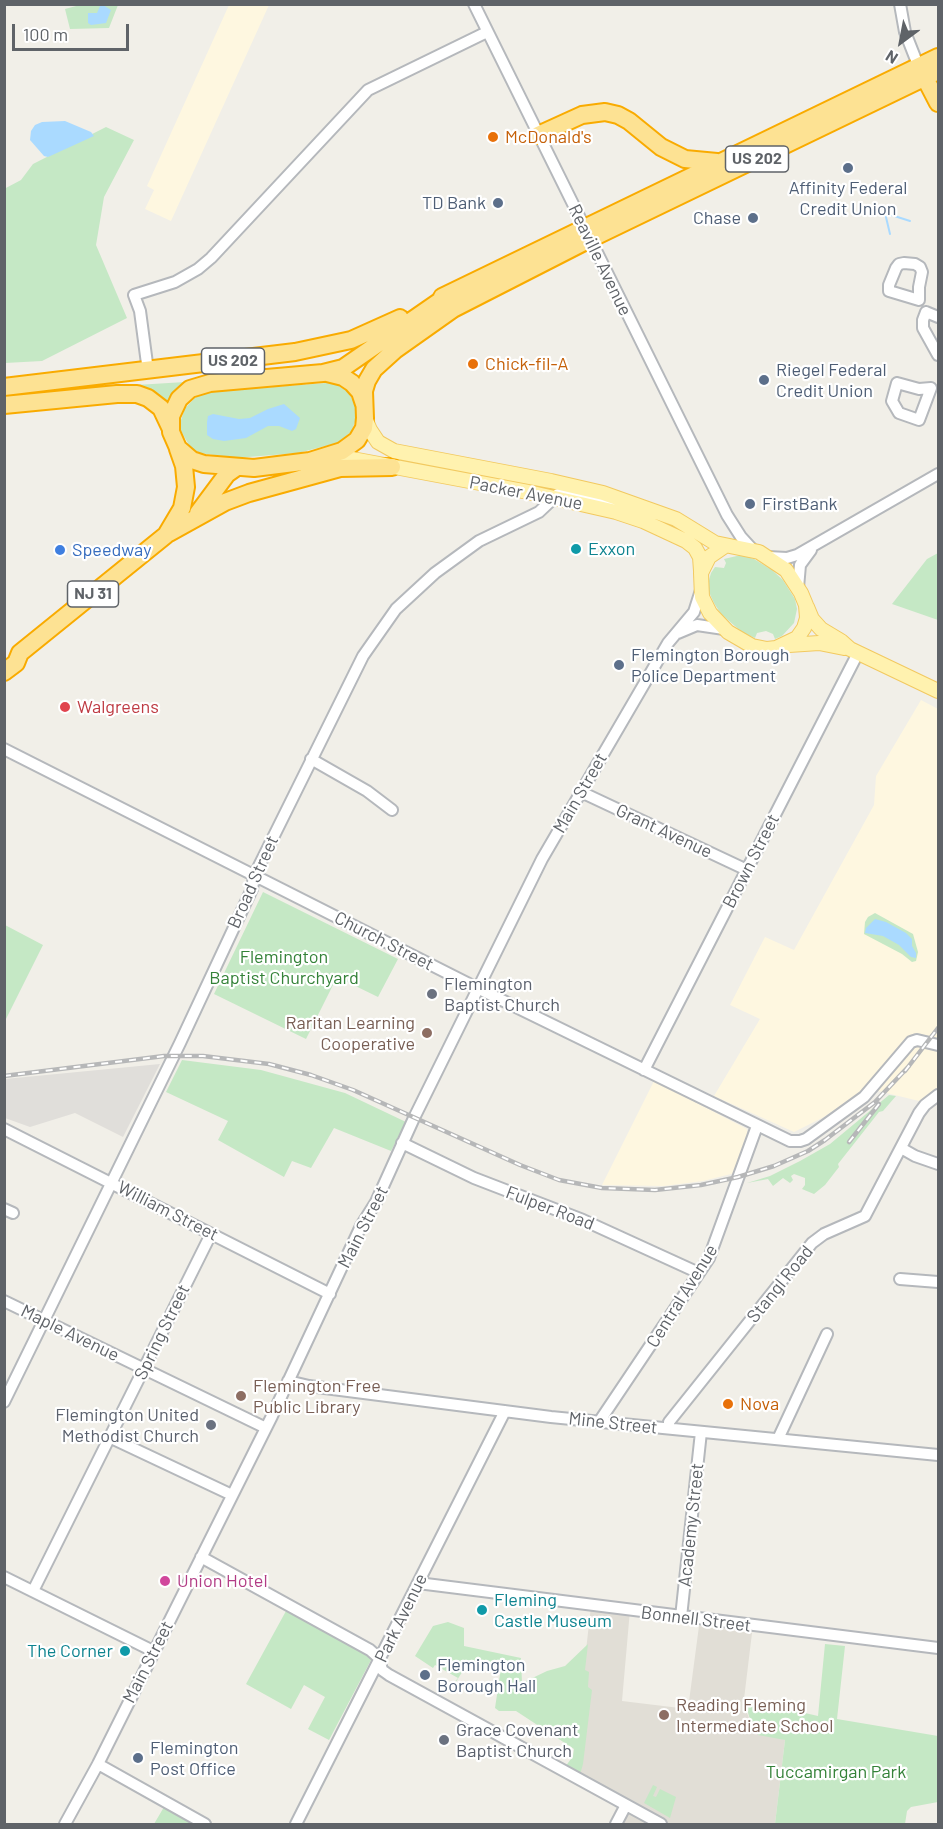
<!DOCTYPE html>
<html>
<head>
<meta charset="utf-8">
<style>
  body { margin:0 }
  #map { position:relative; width:943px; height:1829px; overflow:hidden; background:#f1efe8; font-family:Barlow,sans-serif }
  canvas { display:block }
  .frame { position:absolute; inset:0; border:6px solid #5f6368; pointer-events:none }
  .north { position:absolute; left:871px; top:12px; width:60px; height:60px; -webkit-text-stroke:4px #fff; paint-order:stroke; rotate:212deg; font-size:16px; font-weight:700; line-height:24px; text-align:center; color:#5f6368 }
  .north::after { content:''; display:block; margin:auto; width:21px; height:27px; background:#5f6368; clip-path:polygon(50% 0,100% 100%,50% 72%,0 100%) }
  .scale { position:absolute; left:12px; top:24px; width:117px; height:27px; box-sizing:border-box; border:3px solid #5f6368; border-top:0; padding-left:8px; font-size:18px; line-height:21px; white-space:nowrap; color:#5f6368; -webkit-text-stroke:4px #fff; paint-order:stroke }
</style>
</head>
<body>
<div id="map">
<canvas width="943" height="1829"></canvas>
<div class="frame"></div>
<div class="north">N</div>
<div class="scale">100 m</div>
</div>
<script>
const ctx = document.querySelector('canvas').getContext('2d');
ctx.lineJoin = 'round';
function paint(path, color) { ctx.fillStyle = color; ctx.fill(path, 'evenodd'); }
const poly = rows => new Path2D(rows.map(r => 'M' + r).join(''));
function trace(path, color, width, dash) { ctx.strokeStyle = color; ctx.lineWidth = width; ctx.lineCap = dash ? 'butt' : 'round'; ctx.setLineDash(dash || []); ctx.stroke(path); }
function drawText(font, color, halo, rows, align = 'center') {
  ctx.font = font + ' Barlow,sans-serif'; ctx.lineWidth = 4.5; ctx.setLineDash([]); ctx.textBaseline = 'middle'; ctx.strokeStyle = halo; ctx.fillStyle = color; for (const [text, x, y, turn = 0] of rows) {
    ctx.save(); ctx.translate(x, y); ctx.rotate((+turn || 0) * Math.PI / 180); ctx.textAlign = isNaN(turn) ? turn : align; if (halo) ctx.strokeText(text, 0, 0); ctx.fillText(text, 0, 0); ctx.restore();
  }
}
const commercial = poly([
  [229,5,269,5,171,221,145,209,154,190,147,186],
  [921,700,938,709,938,1088,919,1101,866,1088,824,1117,794,1132,714,1096,760,1019,730,1005,765,937,794,950,874,805,876,776],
  [654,1081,747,1129,747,1136,735,1173,703,1181,664,1186,602,1185]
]);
const industrial = poly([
  [160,1064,123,1137,75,1113,30,1127,5,1118,5,1079]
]);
const education = poly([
  [591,1606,630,1610,622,1701,688,1709,699,1626,752,1633,744,1699,745,1708,751,1723,759,1724,785,1740,775,1824,623,1824,632,1805,572,1775]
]);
const green = poly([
  [80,5,118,5,109,28,70,29,65,9],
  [106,127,134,140,104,197,96,245,127,318,42,361,5,363,4,189,21,180,33,164],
  [185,382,168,404,156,394,136,387,136,385],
  [326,383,334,383,347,391,356,405,357,417,351,432,337,443,298,453,236,458,199,453,190,447,181,431,180,423,185,408,197,396,207,392],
  [938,553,938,620,892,604,927,559],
  [741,555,754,559,772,570,783,580,795,599,797,609,794,623,782,636,775,639,773,634,766,631,757,633,755,638,743,633,721,614,714,603,709,592,709,580,711,573,715,567,724,568,726,563,724,559],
  [263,892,398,959,378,997,337,977,306,1039,214,994],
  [875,913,913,934,918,952,916,961,912,962,902,954,864,934,865,922,868,917],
  [5,925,43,945,5,1021],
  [182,1060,261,1070,345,1093,406,1122,391,1151,334,1128,311,1168,292,1161,284,1177,218,1140,228,1121,166,1092],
  [889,1095,896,1096,883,1111,879,1112,838,1164,839,1167,825,1185,814,1194,802,1189,805,1185,805,1178,794,1174,791,1176,793,1180,790,1183,783,1178,773,1186,768,1179,747,1183,770,1176,800,1161,830,1144],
  [286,1611,370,1657,371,1660,329,1740,308,1729,325,1697,304,1685,291,1709,246,1684],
  [448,1622,464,1628,464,1646,521,1658,522,1683,547,1671,565,1666,588,1644,585,1670,589,1672,588,1687,592,1690,583,1764,579,1778,563,1770,573,1756,574,1749,516,1711,499,1711,495,1708,501,1668,469,1664,468,1669,464,1669,454,1685,453,1684,458,1678,435,1665,433,1668,415,1656,433,1626],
  [825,1644,845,1646,837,1719,938,1736,938,1802,911,1807,907,1811,905,1824,775,1824,785,1740,758,1735,758,1725,751,1723,744,1699,818,1716],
  [653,1785,657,1787,653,1796,656,1797,660,1789,676,1797,670,1818,644,1803],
  [164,1807,193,1822,195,1824,154,1824]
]);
const water = poly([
  [103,5,111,10,106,23,91,25,88,23,88,13,97,13,100,6],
  [65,121,91,132,94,136,48,157,44,156,30,140,31,131,35,125,42,122],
  [284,404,300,418,296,429,292,431,279,426,268,426,246,438,224,441,213,439,207,435,207,422,208,416,213,414,239,419,250,418,268,409],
  [875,919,886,922,906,933,912,939,912,946,916,953,916,958,911,957,899,945,883,936,865,933,866,928]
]);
const stream = poly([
  [885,213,910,221],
  [885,213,890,234]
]);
const minor = poly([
  [474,4,727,515,741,537,752,549],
  [900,4,905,32,920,70],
  [904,263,915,264,920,267,922,272,919,287,919,300,889,291,889,285,896,268,899,264,904,263],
  [926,312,923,320,923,328,938,355],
  [926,312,938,317],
  [148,371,140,311,134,295,175,282,198,269,211,258,368,90,487,32],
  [897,383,919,389,931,388,919,420,899,413,892,401,897,383],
  [768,557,787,558,797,555,938,474],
  [798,588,800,565,811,550],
  [678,633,697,625,724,629],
  [4,749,471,985,790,1141,800,1141,806,1139,864,1097,911,1042,917,1040,938,1045],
  [311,759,367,791,392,810],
  [581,792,747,870],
  [644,1070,858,653],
  [4,1129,330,1294],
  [402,1143,474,1178,583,1220,699,1273],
  [901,1148,915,1156,938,1164],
  [4,1209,13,1213],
  [900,1279,938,1282],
  [4,1301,266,1428],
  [288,1381,309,1386,551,1417,938,1455],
  [4,1402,180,1043,252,889,254,876,363,656,396,609,435,573,479,541,539,512,558,494,569,493,609,502,623,503],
  [599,1422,709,1258,757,1126],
  [669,1428,669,1422,812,1243,824,1234,865,1216,919,1113,925,1105,938,1095],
  [109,1437,232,1495],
  [778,1439,827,1334],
  [201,1557,370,1650,379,1658,382,1670,389,1675,661,1824],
  [4,1577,153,1651],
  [418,1583,938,1648],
  [33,1591,211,1234],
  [681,1617,701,1432],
  [98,1764,205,1824],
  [65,1824,98,1764,272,1416,361,1226,376,1202,414,1118,542,859,668,643,694,612,701,590],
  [296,1824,505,1411],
  [616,1824,626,1805]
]);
const major = poly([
  [365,418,370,430,378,442,394,451,551,481,603,493,676,519,715,543,759,552,786,570,801,593,806,605,807,618,804,628,797,638,776,648,767,649,752,646,728,632,710,613,702,597,701,573,709,557,725,546],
  [330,457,347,458,528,492,616,512,643,521,686,541,695,548,700,557,701,571],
  [807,607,812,619,821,629,841,641,850,649,938,691],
  [789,645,819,643,844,648]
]);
const highway = poly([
  [925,78,938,103],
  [538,135,582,115,605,112,618,115,629,121,661,147,685,159,717,162],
  [450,294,343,368,323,373,210,383,190,389,179,399,171,416,171,432,178,448,192,460,204,464,254,468,310,461,342,451,357,440,364,428,365,418,364,391,367,381,374,369,395,350,453,309,590,239,938,71],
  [442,297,938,57],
  [327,373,343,377,352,383,360,392,364,404],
  [4,387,295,352,351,340,400,318],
  [4,405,117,394,137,394,148,398,161,408,170,427],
  [198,513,227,474,237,467],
  [169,533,225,502,249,493,340,468,392,467],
  [4,672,16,663,20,653,166,535,182,508,186,487,184,466,178,449]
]);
const rail = poly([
  [905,1071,938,1028],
  [4,1076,164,1056,203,1056,269,1064,311,1075,353,1090,520,1165,559,1180,602,1188,655,1190,701,1185,738,1177,774,1166,808,1151,825,1140,875,1102,909,1066],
  [849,1142,879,1104]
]);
const markers = [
  [493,137,6,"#e8710a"],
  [848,168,6,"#5c6f8a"],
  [498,203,6,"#5c6f8a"],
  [753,218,6,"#5c6f8a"],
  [473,364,6,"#e8710a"],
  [764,380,6,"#5c6f8a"],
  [750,504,6,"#5c6f8a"],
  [576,549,6,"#0f9aa8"],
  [60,550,6,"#3f7fe0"],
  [619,665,6,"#5c6f8a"],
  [65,707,6,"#e0444e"],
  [432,994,6,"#6b7280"],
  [427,1033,6,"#8d6e63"],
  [241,1396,6,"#8d6e63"],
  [728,1404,6,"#e8710a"],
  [211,1425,6,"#6b7280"],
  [165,1581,6,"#d1479c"],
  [482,1610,6,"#0f9aa8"],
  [125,1651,6,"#0f9aa8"],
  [425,1675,6,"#5c6f8a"],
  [664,1715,6,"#8d6e63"],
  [444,1740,6,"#6b7280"],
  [138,1758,6,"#5c6f8a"]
];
const shields = [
  [757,159,63],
  [233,361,63],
  [93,594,51]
];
const shieldNames = [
  ["US 202",757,159],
  ["US 202",233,361],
  ["NJ 31",93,594]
];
const foodNames = [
  ["McDonald's",505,137],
  ["Chick-fil-A",485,364],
  ["Nova",740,1404]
];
const serviceNames = [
  ["Affinity Federal",848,188,"center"],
  ["Credit Union",848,209,"center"],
  ["TD Bank",486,203,"right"],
  ["Chase",741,218,"right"],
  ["Riegel Federal",776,370],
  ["Credit Union",776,391],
  ["FirstBank",762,504],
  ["Flemington Borough",631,655],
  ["Police Department",631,676],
  ["Flemington",437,1665],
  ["Borough Hall",437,1686],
  ["Flemington",150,1748],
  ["Post Office",150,1769]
];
const streetNames = [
  ["Reaville Avenue",600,260,64],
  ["Packer Avenue",526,493,11],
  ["Main Street",580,793,-60],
  ["Grant Avenue",664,831,25],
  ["Brown Street",751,861,-63],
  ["Broad Street",253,882,-66],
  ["Church Street",384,941,27],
  ["Fulper Road",550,1208,21],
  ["William Street",168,1211,27],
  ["Main Street",363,1227,-63],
  ["Stangl Road",780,1284,-51],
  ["Central Avenue",682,1296,-58],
  ["Spring Street",162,1332,-64],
  ["Maple Avenue",70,1333,26],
  ["Mine Street",613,1423,6],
  ["Academy Street",691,1525,-84],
  ["Park Avenue",401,1618,-64],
  ["Bonnell Street",696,1619,7],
  ["Main Street",148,1662,-63]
];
const cultureNames = [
  ["Exxon",588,549],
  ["Fleming",494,1600],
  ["Castle Museum",494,1621],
  ["The Corner",113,1651,"right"]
];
const shopNames = [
  ["Speedway",72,550]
];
const healthNames = [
  ["Walgreens",77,707]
];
const parkNames = [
  ["Flemington",284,957],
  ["Baptist Churchyard",284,978],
  ["Tuccamirgan Park",836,1772]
];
const worshipNames = [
  ["Flemington",444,984],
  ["Baptist Church",444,1005],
  ["Flemington United",199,1415,"right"],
  ["Methodist Church",199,1436,"right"],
  ["Grace Covenant",456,1730],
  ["Baptist Church",456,1751]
];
const educationNames = [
  ["Raritan Learning",415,1023,"right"],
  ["Cooperative",415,1044,"right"],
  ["Flemington Free",253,1386],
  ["Public Library",253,1407],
  ["Reading Fleming",676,1705],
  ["Intermediate School",676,1726]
];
const hotelNames = [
  ["Union Hotel",177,1581]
];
paint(commercial, '#fef7e0');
paint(industrial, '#e0deda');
paint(education, '#e1ded6');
paint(green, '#c5e8c5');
paint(water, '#aadaff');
trace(stream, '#aadaff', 2);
trace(minor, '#b5b8bc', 14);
trace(major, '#f2c960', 16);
trace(highway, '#f9ab00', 20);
trace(minor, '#fff', 10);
trace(major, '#fff2af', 14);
trace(highway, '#fde293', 16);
trace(rail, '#b6b7b8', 4.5);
trace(rail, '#fff', 2, [7]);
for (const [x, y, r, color] of markers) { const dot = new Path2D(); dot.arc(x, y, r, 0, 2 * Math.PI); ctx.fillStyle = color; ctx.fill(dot); trace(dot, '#fff', 2); }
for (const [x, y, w] of shields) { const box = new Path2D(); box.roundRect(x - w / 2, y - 13, w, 26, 4.5); ctx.fillStyle = '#fff'; ctx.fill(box); trace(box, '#5f6368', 1.5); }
drawText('bold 16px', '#5f6368', null, shieldNames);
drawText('18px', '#c56008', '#fff', foodNames, 'left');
drawText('18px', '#4e5e75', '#fff', serviceNames, 'left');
drawText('18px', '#5f6368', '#fff', streetNames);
drawText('18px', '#0d838f', '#fff', cultureNames, 'left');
drawText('18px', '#366cbe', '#fff', shopNames, 'left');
drawText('18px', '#be3a42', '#fff', healthNames, 'left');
drawText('18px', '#348238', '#fff', parkNames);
drawText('18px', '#5b616d', '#fff', worshipNames, 'left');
drawText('18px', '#785e54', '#fff', educationNames, 'left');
drawText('18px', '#b23c85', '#fff', hotelNames, 'left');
</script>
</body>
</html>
